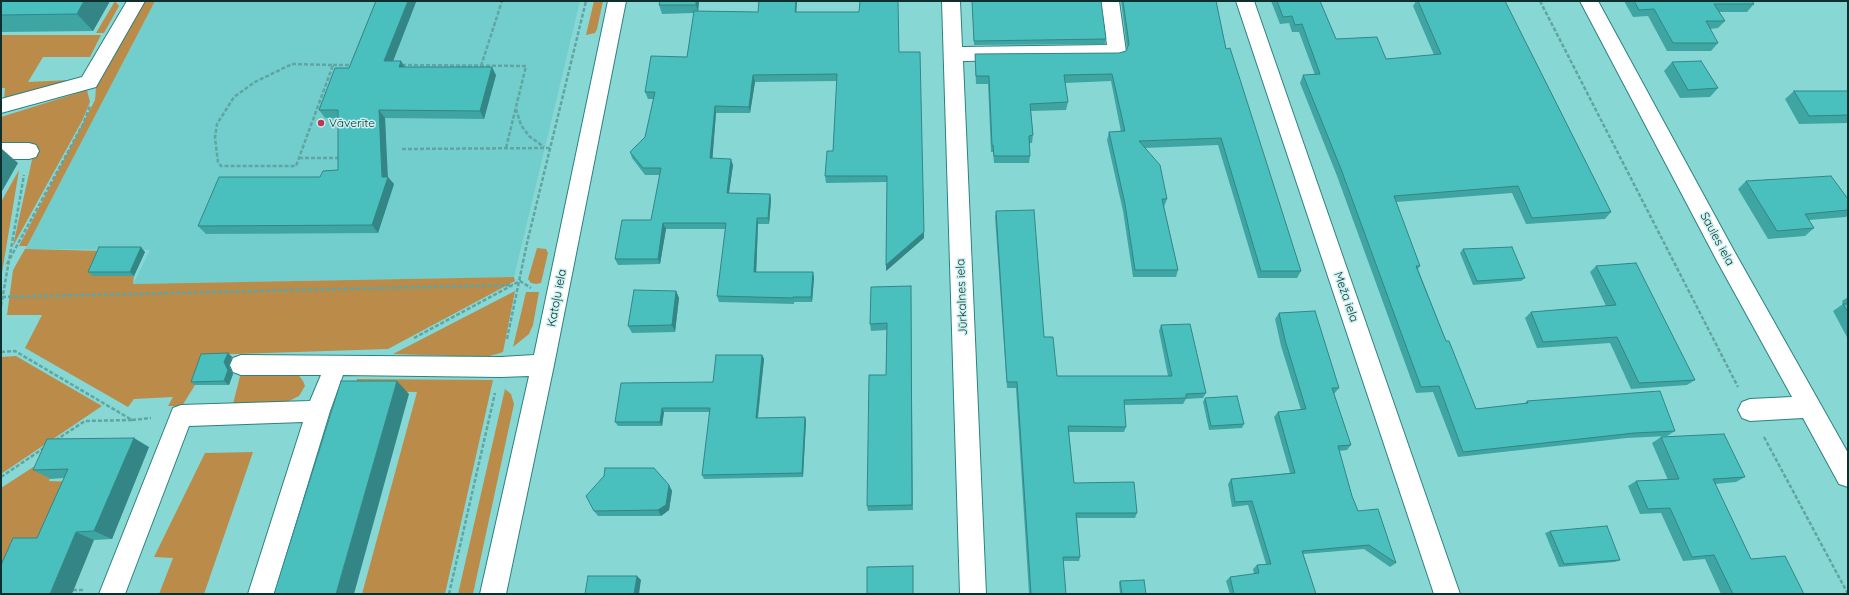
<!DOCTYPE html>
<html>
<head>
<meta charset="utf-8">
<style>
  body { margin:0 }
  #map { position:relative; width:1849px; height:595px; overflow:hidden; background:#87d8d5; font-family:Quicksand,sans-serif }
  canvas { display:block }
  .frame { position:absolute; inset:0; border:2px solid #0d302f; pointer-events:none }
</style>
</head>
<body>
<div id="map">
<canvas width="1849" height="595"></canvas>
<div class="frame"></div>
</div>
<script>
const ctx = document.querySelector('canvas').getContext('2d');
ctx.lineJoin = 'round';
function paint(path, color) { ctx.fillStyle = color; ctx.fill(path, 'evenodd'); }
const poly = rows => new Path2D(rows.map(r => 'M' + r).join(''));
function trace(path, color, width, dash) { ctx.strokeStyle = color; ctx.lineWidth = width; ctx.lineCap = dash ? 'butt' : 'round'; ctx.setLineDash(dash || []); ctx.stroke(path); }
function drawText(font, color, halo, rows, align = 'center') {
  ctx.font = font + ' Quicksand,sans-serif'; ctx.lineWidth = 3; ctx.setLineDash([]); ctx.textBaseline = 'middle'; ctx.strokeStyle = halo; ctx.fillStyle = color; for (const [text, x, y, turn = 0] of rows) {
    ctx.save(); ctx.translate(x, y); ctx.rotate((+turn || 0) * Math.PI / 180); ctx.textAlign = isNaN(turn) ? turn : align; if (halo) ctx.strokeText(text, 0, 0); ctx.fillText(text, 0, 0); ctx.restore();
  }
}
const built = poly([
  [155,1,580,1,514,277,133,284,150,250,25,249]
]);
const green = poly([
  [115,1,119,6,104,33,96,33],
  [143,1,155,1,27,246,19,246,95,100,96,87],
  [594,1,603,1,597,29,595,33,586,35],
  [1,35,101,35,90,57,43,57,28,82,70,80,69,83,4,100,5,88,1,88],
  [87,90,90,102,82,121,13,246,35,146,1,144,1,117],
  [19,170,1,279,1,202],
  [537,248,546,249,548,253,541,283,536,284,531,283,528,279],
  [25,249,104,251,93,275,134,276,133,284,514,277,515,281,388,349,205,355,195,385,182,406,168,406,173,397,134,399,128,407,25,348,42,315,7,315,13,270],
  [515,291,503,352,497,354,485,357,393,354],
  [526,292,539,292,533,325,529,334,513,347],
  [16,356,102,406,1,474,1,357],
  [298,374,303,381,305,386,299,396,289,401,233,404,240,376],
  [357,379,493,380,445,594,362,594,417,392,353,391],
  [505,389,511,394,514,404,473,594,458,594],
  [61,449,49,481,81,482,1,594,1,488],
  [253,452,204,594,159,594,173,558,154,557,205,453]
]);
const path = poly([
  [1540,1,1738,387],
  [292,64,333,65,296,166,221,166,218,162,215,138,217,124,234,97,255,82,292,64],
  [333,65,353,65],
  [402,65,526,66,506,148],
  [481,66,502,1],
  [516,109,521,125,529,136,544,147],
  [402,149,550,148],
  [299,158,341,158],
  [7,264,83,124,90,106],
  [2,297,513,285],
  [1,306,24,175],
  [414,338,520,281,531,288],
  [507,339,527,243,586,1],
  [1,352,15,351,132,420,85,421,56,440],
  [132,420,151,418],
  [1764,437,1848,594],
  [1,477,44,448],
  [73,590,84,590],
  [449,594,495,393]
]);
const minor = poly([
  [127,1,145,1,96,87,1,113,1,99,82,77,127,1],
  [608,1,626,1,554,365,506,594,480,594,529,376,501,377,343,375,330,411,274,594,248,594,303,422,189,426,125,594,99,594,173,408,181,405,310,401,321,375,241,375,233,372,230,365,233,358,241,355,501,357,534,355,608,1],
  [942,1,960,1,962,47,1107,45,1101,1,1119,1,1126,52,1124,57,1117,59,963,61,986,594,960,594,942,1],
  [1236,1,1254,1,1460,594,1434,594,1236,1],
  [1580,1,1598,1,1733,249,1848,453,1848,487,1839,484,1803,418,1750,421,1742,418,1738,410,1742,402,1750,399,1792,397,1717,261,1580,1],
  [1,143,29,143,36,145,39,151,36,157,29,159,1,159,1,143]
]);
const wall = poly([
  [1,1,110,1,93,31,1,32],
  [376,1,415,1,416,2,393,61,405,67,496,75,484,119,385,118,387,177,394,184,378,233,206,234,198,226,320,177,338,170,338,118,325,118,319,110,349,68],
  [699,1,698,11,758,12,759,1,797,1,796,12,899,52,924,238,886,271,887,182,826,183,825,176,833,151,837,81,755,82,750,113,716,113,712,158,733,165,729,193,770,194,771,200,769,224,758,224,756,272,813,272,814,278,812,302,794,302,794,304,719,302,717,296,726,229,666,229,660,264,618,265,615,259,651,220,660,175,645,175,632,158,630,152,645,137,654,99,648,99,645,92,687,57,694,13,662,14,659,5],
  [972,1,1101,1,1106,39,1105,44,974,45],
  [1121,1,1216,1,1226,49,1301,271,1297,278,1258,278,1218,145,1145,148,1167,199,1164,207,1178,270,1176,277,1133,277,1123,211,1107,140,1109,132,1121,132,1111,81,1065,83,1068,102,1066,110,1031,111,1033,135,1032,143,1029,143,1030,156,1029,163,994,163,993,152,991,152,988,84,976,84,975,62,975,54,1119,53,1126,51,1127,49],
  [1271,1,1320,1,1336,39,1386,59,1434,55,1413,6,1416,1,1505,1,1611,212,1605,219,1526,224,1512,193,1396,202,1420,266,1418,269,1446,341,1476,409,1524,404,1527,401,1675,431,1667,436,1627,438,1458,457,1433,392,1416,393,1337,176,1300,83,1303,75,1315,75,1299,32,1292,32,1289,23,1280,24],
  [1624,1,1752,1,1754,4,1747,12,1719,12,1725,21,1718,28,1710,29,1718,43,1711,51,1667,51,1648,16,1633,17],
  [1672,62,1718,88,1710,97,1680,98,1664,71],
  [1794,91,1848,91,1848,123,1799,124,1785,99],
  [1746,181,1848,199,1848,215,1846,217,1809,220,1814,228,1805,236,1768,239,1738,189],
  [996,211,1044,337,1057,376,1168,376,1159,331,1161,325,1206,393,1203,398,1186,399,1183,404,1124,405,1126,427,1124,432,1069,432,1074,483,1137,513,1135,518,1077,518,1080,557,1079,561,1063,561,1066,594,1029,594,1016,388,1007,388,995,217],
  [1463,249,1525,278,1521,281,1473,285,1460,253],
  [145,252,134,276,93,276,88,272],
  [1596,266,1695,380,1687,385,1631,389,1610,343,1537,348,1525,318,1531,312,1606,306,1590,272],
  [911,286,913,510,868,511,867,506,886,375,887,330,871,331,870,324],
  [676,291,679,298,675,332,632,333,628,326],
  [1848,297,1848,339,1833,311,1843,304,1842,301],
  [1279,313,1339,388,1334,394,1351,445,1347,450,1339,451,1352,496,1358,511,1396,563,1390,567,1364,549,1303,554,1316,594,1230,594,1226,581,1230,577,1254,574,1253,569,1257,565,1266,564,1248,505,1232,507,1228,484,1231,479,1290,473,1274,417,1278,412,1301,410,1281,346,1275,319],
  [228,353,232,357,229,366,233,374,229,385,195,385,191,382],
  [762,355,764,359,758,418,805,417,806,421,803,477,704,479,702,475,710,412,664,412,662,426,618,426,615,422,713,382],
  [1205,398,1244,424,1242,428,1209,430,1203,402],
  [1661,437,1745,477,1736,482,1715,484,1751,559,1804,594,1721,594,1705,559,1683,561,1661,513,1640,514,1628,486,1636,481,1668,480,1652,443],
  [149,447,112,539,94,540,37,538,64,478,51,479,33,470],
  [604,476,669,485,672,491,669,510,661,516,598,516,594,511],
  [1550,531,1620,560,1615,562,1559,567,1545,533],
  [1120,581,1146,594,1120,594,1119,583]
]);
const shadedWall = poly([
  [84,1,110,1,93,31,77,14],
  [408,1,415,1,416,2,390,69,384,61],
  [696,1,699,1,698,13,696,5],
  [796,1,797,1,796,19,795,12],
  [401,61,406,69,399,67],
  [492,67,496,75,484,119,480,111],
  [753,75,755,82,750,113,749,107],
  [715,106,716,113,712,165,710,158],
  [379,110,385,118,388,179,388,177,394,184,378,233,372,225,382,177],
  [2,149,18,163,1,193,1,151],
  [731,159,733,165,728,199,727,193],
  [770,194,771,200,769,224,768,218],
  [757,218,758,224,756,278,754,272],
  [663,223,666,229,660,264,658,259],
  [924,232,924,238,886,271,886,265],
  [141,247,145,252,134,276,130,272],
  [813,272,814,278,812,302,811,297],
  [676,291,679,298,675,332,672,325],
  [228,353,232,357,229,366,233,374,229,385,224,381,224,362],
  [762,355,764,359,757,422,756,418],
  [397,381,409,394,354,594,336,594],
  [662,408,664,412,662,426,660,422],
  [805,417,806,421,803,477,802,473],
  [134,438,149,447,112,539,94,531],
  [669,485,672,491,669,510,661,516,658,510],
  [76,532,94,540,72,594,50,594],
  [637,576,641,580,639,594,634,594]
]);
const building = poly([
  [1,1,84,1,77,14,1,15,1,1],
  [376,1,408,1,384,61,401,61,399,67,492,67,480,111,379,110,382,177,388,177,372,225,198,226,219,177,320,177,323,171,338,170,338,110,319,110,335,68,349,68,376,1],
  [660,1,696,1,696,5,659,5,660,1],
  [759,1,796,1,795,12,859,12,860,1,898,1,899,52,920,52,924,232,886,265,887,176,825,176,827,151,833,151,837,74,753,75,749,107,715,106,710,158,731,159,727,193,770,194,768,218,757,218,754,272,813,272,811,297,793,297,793,298,717,296,726,223,663,223,658,259,615,259,622,220,651,220,661,168,643,168,630,152,645,137,655,92,645,92,651,56,687,57,694,11,758,12,759,1],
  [972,1,1101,1,1106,39,974,41,972,1],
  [1123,1,1216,1,1226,49,1230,48,1301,271,1261,271,1221,138,1139,141,1160,165,1167,199,1162,199,1178,270,1135,270,1125,204,1109,132,1125,131,1112,74,1064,75,1068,102,1030,104,1033,135,1029,136,1030,156,994,156,993,145,992,145,989,76,976,76,975,54,1119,53,1126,51,1129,44,1123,1],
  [1277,1,1320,1,1336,39,1377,37,1386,59,1441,54,1418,1,1505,1,1611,212,1532,218,1518,186,1394,196,1420,266,1416,266,1446,341,1449,341,1476,409,1528,403,1527,401,1660,391,1675,431,1634,433,1463,452,1439,386,1421,387,1341,169,1303,75,1320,74,1302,24,1295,25,1292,16,1283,17,1277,1],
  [1634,1,1752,1,1754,4,1714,4,1725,21,1706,21,1718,43,1673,43,1654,9,1639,10,1634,1],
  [1701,61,1718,88,1688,90,1672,62,1701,61],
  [1794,91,1848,91,1848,115,1809,116,1794,91],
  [1831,176,1848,199,1848,210,1805,214,1814,228,1777,231,1746,181,1831,176],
  [1034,210,1044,337,1053,337,1057,376,1172,376,1161,325,1190,324,1206,393,1186,394,1186,398,1124,400,1126,427,1068,426,1074,483,1134,482,1137,513,1076,513,1080,557,1063,557,1066,594,1031,594,1017,382,1007,382,996,211,1034,210],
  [99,247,141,247,130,272,88,272,99,247],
  [1512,247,1525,278,1477,281,1463,249,1512,247],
  [1636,263,1695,380,1639,383,1617,337,1543,342,1531,312,1616,305,1596,266,1636,263],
  [911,286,912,505,867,506,869,375,886,375,887,323,870,324,871,287,911,286],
  [634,290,676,291,672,325,628,326,634,290],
  [1843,304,1848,304,1848,312,1843,304],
  [1315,311,1339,388,1332,388,1351,445,1338,446,1352,496,1358,511,1378,509,1396,563,1369,545,1302,551,1316,594,1234,594,1230,577,1259,573,1257,565,1271,564,1252,501,1235,502,1231,479,1295,473,1278,412,1306,409,1285,340,1279,313,1315,311],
  [228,353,224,362,228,370,224,381,191,382,201,354,228,353],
  [716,355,762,355,756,418,805,417,802,473,702,475,710,408,662,408,660,422,615,422,621,383,713,382,716,355],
  [341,381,397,381,336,594,274,594,341,381],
  [1237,396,1244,424,1211,426,1205,398,1237,396],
  [1724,434,1745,477,1713,479,1751,559,1785,556,1804,594,1733,594,1714,555,1692,557,1670,508,1648,509,1636,481,1679,479,1661,437,1724,434],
  [134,438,94,531,76,532,50,594,1,594,1,565,13,538,37,538,68,469,33,470,47,439,134,438],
  [605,468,654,468,669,485,666,505,658,510,594,511,586,496,604,476,605,468],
  [1607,526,1620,560,1564,564,1550,531,1607,526],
  [913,566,913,594,867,594,867,567,913,566],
  [588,576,637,576,634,594,585,594,588,576],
  [1144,580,1146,594,1122,594,1120,581,1144,580]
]);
const markers = [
  [321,123,4,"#c33352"]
];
const poiNames = [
  ["Vāverīte",329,123]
];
const streetNames = [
  ["Saules iela",1717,239,62],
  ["Jūrkalnes iela",962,297,-92],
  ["Meža iela",1346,297,71],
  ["Katoļu iela",557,298,-79]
];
paint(built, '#71cecc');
paint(green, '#bb8b4a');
trace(minor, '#2d817f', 2);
trace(path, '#61a4a1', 2.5, [4, 2]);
paint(minor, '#fff');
paint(wall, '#3fa5a3');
paint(shadedWall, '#338685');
paint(building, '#49c0be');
trace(building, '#338685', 1);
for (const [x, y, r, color] of markers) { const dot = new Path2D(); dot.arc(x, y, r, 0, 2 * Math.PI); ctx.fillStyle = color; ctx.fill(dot); trace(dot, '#caf0ef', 1.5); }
drawText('12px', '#0d302f', '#caf0ef', poiNames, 'left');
drawText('12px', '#0d302f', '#caf0ef', streetNames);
</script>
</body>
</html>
